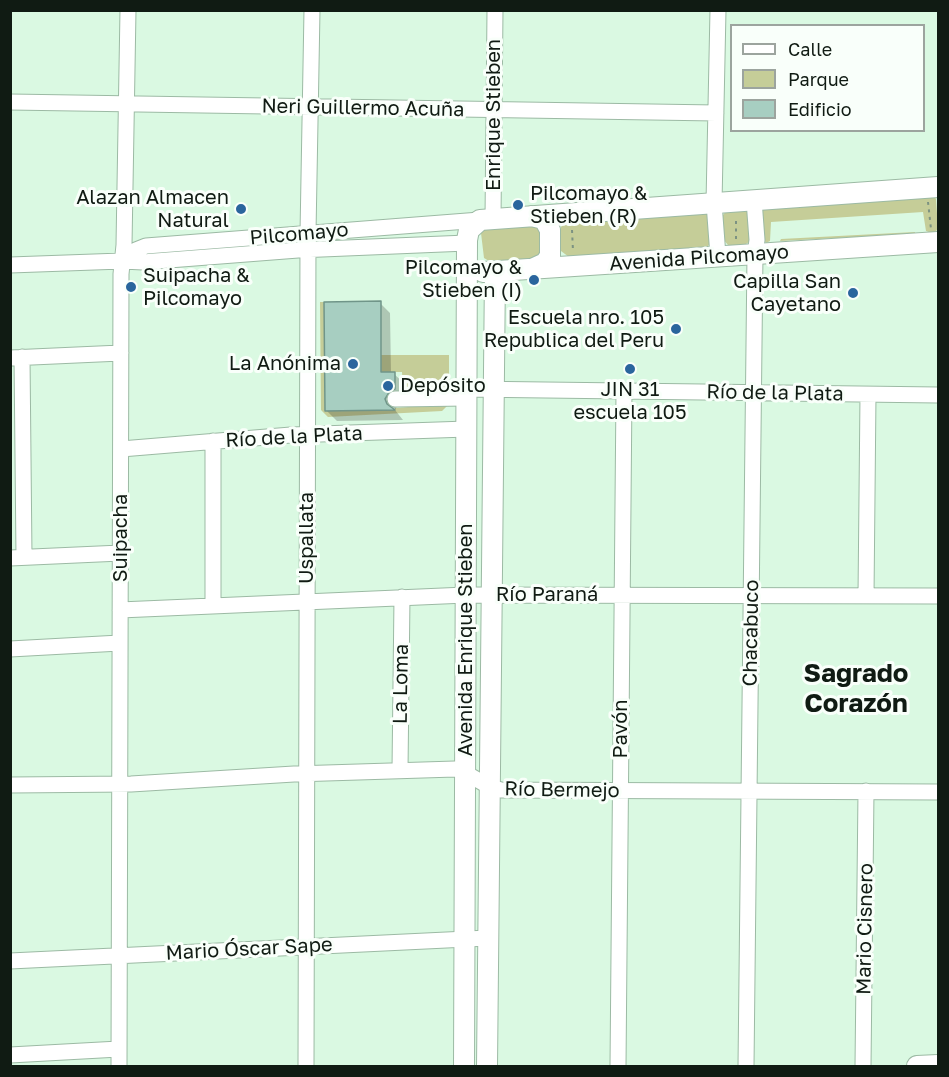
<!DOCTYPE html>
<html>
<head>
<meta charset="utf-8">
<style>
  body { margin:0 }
  #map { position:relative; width:949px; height:1077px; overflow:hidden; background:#daf9e2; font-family:"Golos Text",sans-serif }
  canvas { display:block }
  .frame { position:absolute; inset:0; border:12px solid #101b13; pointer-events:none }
  .legend { position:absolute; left:730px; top:24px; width:195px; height:108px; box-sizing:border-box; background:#f9fffa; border:2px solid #9ca49e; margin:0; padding:8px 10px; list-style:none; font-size:18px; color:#101b13 }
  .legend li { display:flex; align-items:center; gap:12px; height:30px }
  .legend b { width:30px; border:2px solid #9ca49e }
</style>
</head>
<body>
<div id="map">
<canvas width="949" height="1077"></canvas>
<div class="frame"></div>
<ul class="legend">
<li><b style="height:8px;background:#fff"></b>Calle</li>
<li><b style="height:16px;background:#c5cd98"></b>Parque</li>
<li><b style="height:16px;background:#a7cec1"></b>Edificio</li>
</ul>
</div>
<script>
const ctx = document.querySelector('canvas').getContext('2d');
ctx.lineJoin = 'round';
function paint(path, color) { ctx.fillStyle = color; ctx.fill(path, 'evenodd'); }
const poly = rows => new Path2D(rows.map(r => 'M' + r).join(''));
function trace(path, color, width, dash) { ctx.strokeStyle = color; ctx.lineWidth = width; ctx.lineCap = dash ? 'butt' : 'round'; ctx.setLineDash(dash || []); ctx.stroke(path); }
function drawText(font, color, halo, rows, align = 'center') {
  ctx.font = font + ' "Golos Text",sans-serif'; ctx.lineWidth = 6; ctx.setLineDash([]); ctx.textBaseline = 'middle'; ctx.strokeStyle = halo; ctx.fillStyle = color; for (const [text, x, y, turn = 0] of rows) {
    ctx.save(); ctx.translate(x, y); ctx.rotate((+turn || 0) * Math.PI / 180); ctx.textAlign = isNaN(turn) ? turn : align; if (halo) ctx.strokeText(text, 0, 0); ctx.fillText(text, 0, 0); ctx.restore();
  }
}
const green = poly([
  [934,196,936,199,938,228,934,234,926,231,923,212,771,222,770,241,766,243,764,240,762,210,764,208],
  [744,209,748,213,751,235,749,242,743,246,728,245,723,239,723,215,726,211],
  [706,212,708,215,710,243,707,248,569,257,561,251,560,229,564,222],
  [536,224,540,229,541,254,533,259,489,261,484,258,481,233,485,228],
  [915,232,915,234,780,241,781,239],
  [320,302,324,302,325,411,395,410,395,408,449,404,442,411,328,417,321,410],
  [381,355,449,355,449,393,403,391,402,372,381,372]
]);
const shadow = poly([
  [380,303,390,313,391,374,394,374,405,384,405,399,400,401,395,410,403,420,337,421,326,410]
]);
const building = poly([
  [381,301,381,372,395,372,395,389,390,391,385,399,387,404,395,410,325,411,324,302,381,301]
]);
const path = poly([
  [928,202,931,229],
  [572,230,573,251],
  [736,239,736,218]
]);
const minor = poly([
  [10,102,716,113],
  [493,219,495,10],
  [718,256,714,203,718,10],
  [122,261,136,250,146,246,480,220],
  [10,265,122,261,143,262,298,250,467,243],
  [22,357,24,557],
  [10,358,121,353],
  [467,389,938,395],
  [395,399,467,398],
  [121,449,291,435,467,429],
  [10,558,121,553],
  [866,596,868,395],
  [213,606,213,441],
  [120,610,466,595,938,596],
  [10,649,120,643],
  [400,770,402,597],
  [10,785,131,784,294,774,455,769,462,771,490,787,501,790,938,792],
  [10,961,488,938],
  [10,1055,119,1049],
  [119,1066,121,274,124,245,128,10],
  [306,1066,308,233,312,10],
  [618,1066,624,391],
  [746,1066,755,254,757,240,754,200],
  [863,1066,866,791]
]);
const major = poly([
  [531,216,544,219,550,230,550,256,545,263,534,268],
  [483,272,938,242],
  [464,1066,467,240,469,230,480,220,938,187],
  [487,1066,495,271],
  [917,1066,938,1065]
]);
const markers = [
  [518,205,6,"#2a659d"],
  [241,209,6,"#2a659d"],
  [534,280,6,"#2a659d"],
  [131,287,6,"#2a659d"],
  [853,293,6,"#2a659d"],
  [676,329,6,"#2a659d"],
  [353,364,6,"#2a659d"],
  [630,369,6,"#2a659d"],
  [388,386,6,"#2a659d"]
];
const streetNames = [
  ["Neri Guillermo Acuña",363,108,1],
  ["Enrique Stieben",494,115,-90],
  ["Pilcomayo",299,234,-5],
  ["Avenida Pilcomayo",699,258,-4],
  ["Río de la Plata",775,393,1],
  ["Río de la Plata",294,437,-3],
  ["Suipacha",121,538,-90],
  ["Uspallata",307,538,-90],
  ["Río Paraná",547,595],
  ["Chacabuco",751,633,-89],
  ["Avenida Enrique Stieben",466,640,-90],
  ["La Loma",401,684,-89],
  ["Pavón",621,729,-90],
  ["Río Bermejo",562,790,1],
  ["Mario Cisnero",865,929,-89],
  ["Mario Óscar Sape",249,949,-3]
];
const poiNames = [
  ["Pilcomayo &",530,194,"left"],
  ["Stieben (R)",530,217,"left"],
  ["Alazan Almacen",229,198],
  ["Natural",229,221],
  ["Pilcomayo &",522,268],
  ["Stieben (I)",522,291],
  ["Suipacha &",143,276,"left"],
  ["Pilcomayo",143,299,"left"],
  ["Capilla San",841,282],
  ["Cayetano",841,305],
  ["Escuela nro. 105",664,318],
  ["Republica del Peru",664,341],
  ["La Anónima",341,364],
  ["Depósito",400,386,"left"],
  ["JIN 31",630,390,"center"],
  ["escuela 105",630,413,"center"]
];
const districtNames = [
  ["Sagrado",856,674],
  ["Corazón",856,704]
];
paint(green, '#c5cd98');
paint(shadow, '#0003');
paint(building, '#a7cec1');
trace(building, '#709589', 1.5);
trace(minor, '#9cbaa4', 17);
trace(major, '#9cbaa4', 22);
trace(path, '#7c9282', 2, [3, 4.5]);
trace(minor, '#fff', 15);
trace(major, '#fff', 20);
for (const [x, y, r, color] of markers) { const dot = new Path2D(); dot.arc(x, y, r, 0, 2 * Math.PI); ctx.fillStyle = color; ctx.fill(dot); trace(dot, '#f9fffa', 2); }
drawText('20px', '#101b13', '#f9fffa', streetNames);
drawText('20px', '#101b13', '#f9fffa', poiNames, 'right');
drawText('bold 26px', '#101b13', '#f9fffa', districtNames);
</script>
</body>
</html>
